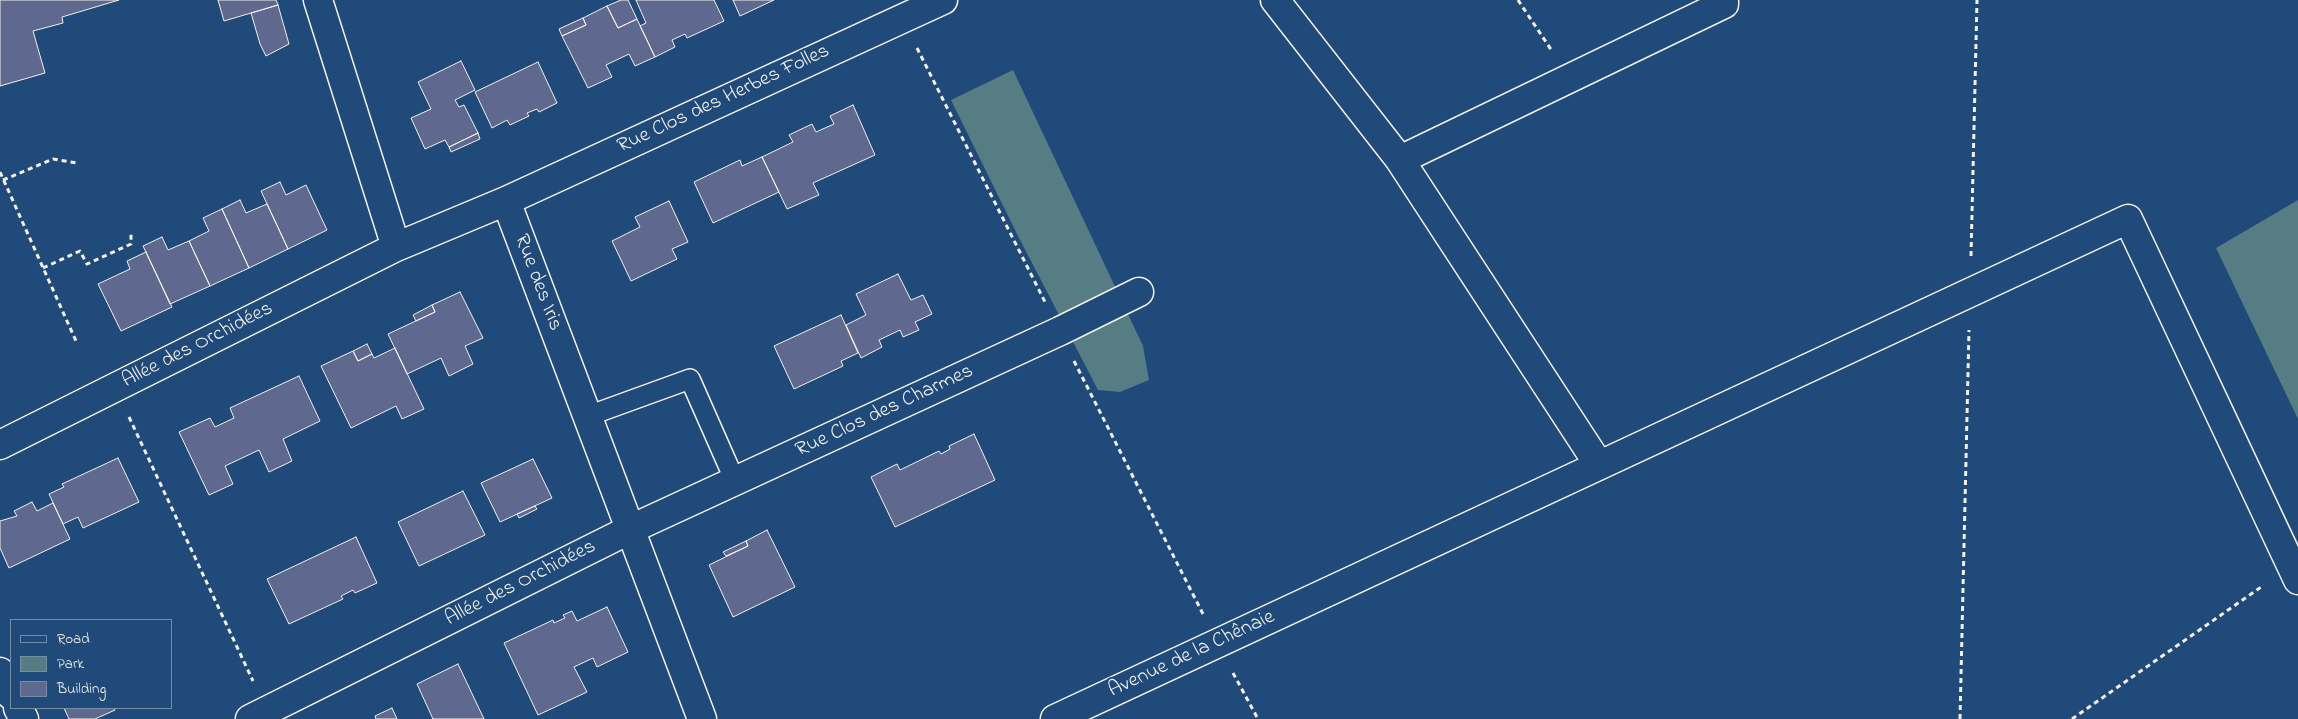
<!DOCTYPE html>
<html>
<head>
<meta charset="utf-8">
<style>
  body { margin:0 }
  #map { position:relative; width:2298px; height:719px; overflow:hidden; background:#1f4a7a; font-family:"Indie Flower",sans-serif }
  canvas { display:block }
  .legend { position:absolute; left:10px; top:619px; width:162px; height:90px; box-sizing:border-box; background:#1f4a7a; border:1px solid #748da6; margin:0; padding:6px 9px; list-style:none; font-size:15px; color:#f4f1e8 }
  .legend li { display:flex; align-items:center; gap:10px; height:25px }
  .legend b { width:25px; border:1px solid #748da6 }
</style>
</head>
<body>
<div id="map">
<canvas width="2298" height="719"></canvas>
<ul class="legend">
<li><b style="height:6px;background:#1f4a7a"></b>Road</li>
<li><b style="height:14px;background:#567d83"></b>Park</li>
<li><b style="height:14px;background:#5f688e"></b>Building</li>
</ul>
</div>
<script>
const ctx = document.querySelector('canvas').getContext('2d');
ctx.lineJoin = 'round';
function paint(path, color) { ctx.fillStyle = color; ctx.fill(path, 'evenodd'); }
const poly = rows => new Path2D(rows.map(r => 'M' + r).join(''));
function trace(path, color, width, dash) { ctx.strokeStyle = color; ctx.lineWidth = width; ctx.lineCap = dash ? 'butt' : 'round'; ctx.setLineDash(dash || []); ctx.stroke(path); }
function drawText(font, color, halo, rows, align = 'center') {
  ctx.font = font + ' "Indie Flower",sans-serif'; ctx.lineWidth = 4; ctx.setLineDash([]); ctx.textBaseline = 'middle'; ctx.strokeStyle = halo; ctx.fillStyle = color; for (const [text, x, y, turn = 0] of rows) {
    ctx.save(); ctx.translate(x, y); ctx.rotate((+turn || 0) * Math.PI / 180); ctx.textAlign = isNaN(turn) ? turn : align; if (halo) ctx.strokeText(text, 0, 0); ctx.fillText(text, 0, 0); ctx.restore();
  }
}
const green = poly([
  [1013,70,1143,346,1149,380,1120,392,1098,390,1018,236,951,100],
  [2298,200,2298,419,2216,248]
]);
const building = poly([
  [0,0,119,0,62,17,63,23,33,31,45,73,0,86,0,0],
  [218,0,276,0,278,5,224,21,218,0],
  [621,0,628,0,637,19,618,28,607,6,621,0],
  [636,0,714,0,724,21,687,38,685,34,672,40,675,47,655,57,640,26,646,23,636,0],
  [733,0,774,0,740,16,733,0],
  [278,5,289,44,266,56,260,44,251,13,278,5],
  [607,6,618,28,637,19,655,57,635,66,629,54,606,65,612,77,588,88,562,36,586,25,583,18,607,6],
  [583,18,586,25,562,36,559,29,583,18],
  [461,61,475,90,455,100,459,107,464,105,478,133,449,147,445,140,425,149,411,118,431,109,418,82,461,61],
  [538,62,557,103,539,112,537,109,527,113,529,116,510,125,507,120,492,128,475,92,538,62],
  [853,105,875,155,813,183,819,195,787,209,762,157,793,142,789,135,812,124,816,132,834,124,830,116,853,105],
  [478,133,480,139,451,152,449,147,478,133],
  [762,157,779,192,713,223,694,182,740,160,742,166,762,157],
  [280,182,286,195,306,185,327,230,288,249,261,191,280,182],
  [240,200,246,213,267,204,288,249,249,268,222,209,240,200],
  [669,201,688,242,672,249,677,259,631,281,612,241,640,227,635,217,669,201],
  [222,209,249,268,210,286,189,241,209,231,203,218,222,209],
  [162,237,168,250,189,241,210,286,170,304,143,246,162,237],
  [146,252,172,307,121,331,98,284,130,269,127,261,146,252],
  [898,274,911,300,923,295,932,314,915,322,919,330,903,337,900,330,879,340,882,347,861,358,846,325,866,315,856,294,898,274],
  [460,292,483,338,465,346,473,364,449,376,441,358,407,374,388,334,435,312,432,305,460,292],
  [432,305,435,312,416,321,413,315,432,305],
  [841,315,858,353,841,361,843,366,794,389,774,346,841,315],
  [367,344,372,354,358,361,353,351,367,344],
  [395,348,424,409,402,419,396,406,351,428,321,366,353,351,358,361,372,354,374,358,395,348],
  [299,376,320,421,283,439,292,461,269,472,259,450,225,466,233,484,209,495,179,432,210,418,215,427,234,418,230,408,299,376],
  [974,434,995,480,895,527,871,477,897,464,900,470,939,451,941,454,950,449,949,446,974,434],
  [118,458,139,502,83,528,78,517,63,524,49,494,64,487,62,484,118,458],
  [533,459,552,498,500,522,481,483,533,459],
  [463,491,485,535,419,566,398,522,463,491],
  [32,502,37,511,53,503,70,539,9,568,0,548,0,521,17,516,14,511,32,502],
  [535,506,537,509,519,518,517,514,535,506],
  [767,530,795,587,733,617,709,565,748,546,746,541,767,530],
  [356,537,377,583,355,593,353,590,341,596,343,599,289,624,267,579,356,537],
  [746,541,748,546,726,556,723,552,746,541],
  [607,607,628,652,597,667,593,658,574,667,587,692,538,715,504,643,553,620,554,623,565,618,563,615,572,611,577,621,607,607],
  [458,664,484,719,433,719,417,684,458,664],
  [64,708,114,708,115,710,95,719,69,719,64,708],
  [392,708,397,719,376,719,375,716,392,708]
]);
const path = poly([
  [1518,0,1552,51],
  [917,48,1045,302],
  [0,172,76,341],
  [3,180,53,159,77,163],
  [1971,256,1977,0],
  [43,268,80,251,87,264,131,244,131,233],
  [1074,361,1203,614],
  [129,417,253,681],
  [1233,673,1258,719],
  [1960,719,1969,330],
  [2072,719,2264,585]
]);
const lane = poly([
  [588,416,690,379,735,481]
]);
const street = poly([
  [318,0,396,247,506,201,702,719],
  [1275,0,1400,160],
  [506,201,943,0],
  [0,445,396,247],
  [1599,465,1400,160,1724,4,1724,0],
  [0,672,11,695],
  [18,708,24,719],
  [250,719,631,529,1060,331,1139,292],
  [1055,719,2128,219,2298,580]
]);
const streetNames = [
  ["Rue Clos des Herbes Folles",724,100,-25],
  ["Rue des Iris",537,283,69],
  ["Allée des Orchidées",198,346,-27],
  ["Rue Clos des Charmes",885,412,-25],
  ["Allée des Orchidées",521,584,-27],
  ["Avenue de la Chênaie",1192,655,-25]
];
paint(green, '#567d83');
paint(building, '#5f688e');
trace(building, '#f4f1e8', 1);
trace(lane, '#f4f1e8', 22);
trace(street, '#f4f1e8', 31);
trace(path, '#f4f1e8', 3, [5, 4]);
trace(lane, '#1f4a7a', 19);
trace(street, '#1f4a7a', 28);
drawText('21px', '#f4f1e8', '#1f4a7a', streetNames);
</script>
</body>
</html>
